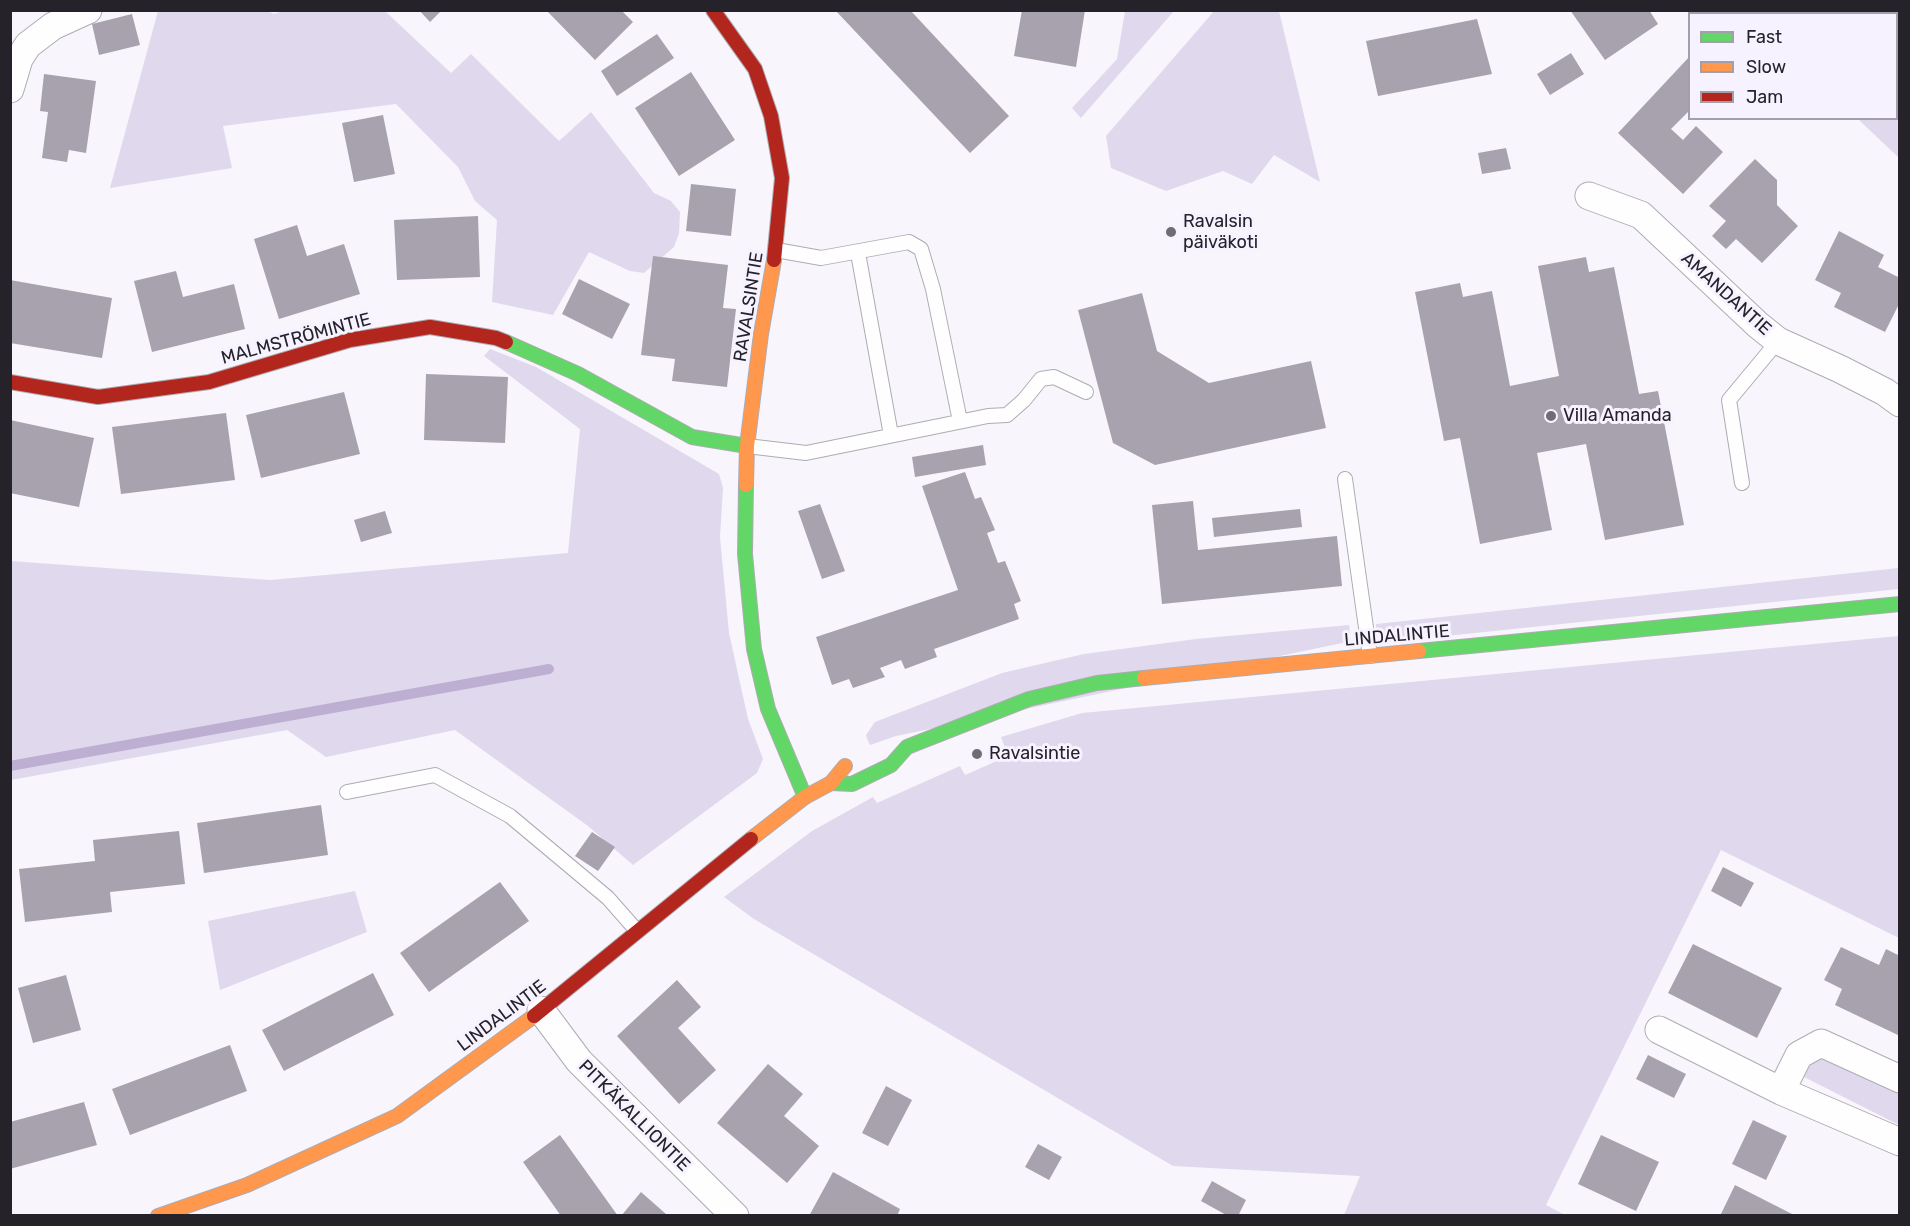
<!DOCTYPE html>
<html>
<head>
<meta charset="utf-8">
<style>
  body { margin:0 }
  #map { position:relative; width:1910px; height:1226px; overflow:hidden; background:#f8f5fc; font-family:Rubik,sans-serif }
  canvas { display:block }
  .frame { position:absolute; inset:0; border:12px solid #25222a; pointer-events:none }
  .legend { position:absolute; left:1688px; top:12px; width:210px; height:108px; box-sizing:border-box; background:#f7f2ff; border:2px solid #a39faa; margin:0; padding:8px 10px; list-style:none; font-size:18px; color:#25222a }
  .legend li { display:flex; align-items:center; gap:12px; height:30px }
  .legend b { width:30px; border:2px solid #a39faa }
</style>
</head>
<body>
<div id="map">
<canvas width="1910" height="1226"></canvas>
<div class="frame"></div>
<ul class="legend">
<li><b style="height:8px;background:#63d668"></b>Fast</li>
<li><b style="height:8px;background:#ff974d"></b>Slow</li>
<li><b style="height:8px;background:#b3261e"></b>Jam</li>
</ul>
</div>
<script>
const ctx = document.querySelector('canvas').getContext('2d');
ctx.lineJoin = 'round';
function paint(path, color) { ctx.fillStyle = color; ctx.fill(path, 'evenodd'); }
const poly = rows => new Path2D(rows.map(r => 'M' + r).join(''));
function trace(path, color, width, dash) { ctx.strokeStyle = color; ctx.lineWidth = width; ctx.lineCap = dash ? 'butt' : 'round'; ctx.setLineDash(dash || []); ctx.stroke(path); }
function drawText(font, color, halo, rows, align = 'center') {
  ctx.font = font + ' Rubik,sans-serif'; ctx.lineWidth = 6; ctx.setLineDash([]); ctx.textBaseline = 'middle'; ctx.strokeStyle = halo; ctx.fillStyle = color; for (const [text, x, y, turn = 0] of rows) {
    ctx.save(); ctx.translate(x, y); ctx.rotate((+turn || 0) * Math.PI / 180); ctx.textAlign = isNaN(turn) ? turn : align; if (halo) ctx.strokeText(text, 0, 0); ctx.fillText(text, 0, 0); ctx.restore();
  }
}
const green = poly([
  [265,10,274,14,286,10,385,11,451,73,471,54,559,141,591,112,654,193,671,201,680,212,679,233,674,247,644,273,630,271,589,252,553,315,492,302,497,220,475,201,458,167,396,104,223,126,232,168,110,188,158,11],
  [1215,10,1279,11,1320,182,1274,155,1252,184,1223,171,1166,191,1111,168,1106,136],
  [1125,11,1174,11,1081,118,1072,108,1117,59],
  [1744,11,1899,11,1899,158,1858,119,1896,118,1896,14,1747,14],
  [490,349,536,367,719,474,723,488,720,537,729,633,748,719,763,759,757,773,633,865,588,826,455,730,326,757,287,730,11,780,11,561,270,580,568,553,580,429,484,356],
  [1899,568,1899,589,1388,642,1376,631,1376,624],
  [1349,625,1350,634,1347,642,896,736,870,745,868,741,866,735,875,722,1002,673,1084,654,1196,639],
  [1899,636,1899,938,1721,850,1546,1205,1565,1215,1344,1215,1360,1176,1173,1166,754,919,724,897,812,831,873,797,877,803,960,766,965,775,1008,756,1001,737,1082,713],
  [355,891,367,932,220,990,208,921],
  [1816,1051,1899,1090,1899,1125,1804,1077]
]);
const stream = poly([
  [10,766,549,669]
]);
const building = poly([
  [419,10,442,10,430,22],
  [546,10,621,10,633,22,595,60],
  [835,10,910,10,1009,116,970,153],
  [1022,10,1085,10,1076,67,1014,56],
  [1570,10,1649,10,1658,24,1605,60],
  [132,14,140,45,99,55,92,24],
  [1477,19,1492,74,1378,96,1366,41],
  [657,34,674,58,617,96,601,71],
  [1571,53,1584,74,1550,95,1537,74],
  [1690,56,1690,110,1671,129,1683,140,1696,126,1723,152,1683,194,1618,133],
  [691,72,735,140,679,176,635,108],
  [44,74,96,81,86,153,69,150,67,162,42,158,48,112,40,111],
  [383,115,395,174,354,182,342,123],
  [1506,148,1511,169,1482,174,1478,153],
  [1755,159,1777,180,1777,205,1798,226,1762,263,1736,239,1726,249,1712,236,1726,221,1709,206],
  [691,184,736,189,731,236,686,231],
  [478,216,480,277,397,280,394,220],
  [297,225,307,256,344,244,360,294,279,319,254,239],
  [1839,231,1884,255,1878,267,1900,278,1900,302,1885,332,1834,307,1841,293,1815,280],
  [653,256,728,265,723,308,736,309,727,387,672,381,675,359,641,355],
  [1586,257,1589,272,1614,267,1639,394,1658,391,1684,525,1605,540,1586,444,1537,453,1552,530,1480,544,1460,438,1444,441,1415,292,1460,283,1463,297,1492,291,1510,386,1559,376,1538,266],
  [176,271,183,297,234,284,245,329,152,352,134,281],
  [579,279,630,304,612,339,562,314],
  [10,280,112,298,102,358,10,343],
  [1142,293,1157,351,1209,383,1311,361,1326,428,1155,465,1113,443,1078,310],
  [426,374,508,377,505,443,424,440],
  [344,392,360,454,261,478,246,415],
  [226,413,235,480,121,494,112,427],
  [10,420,94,438,79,507,10,493],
  [983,445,986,465,915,477,912,457],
  [965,472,975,499,981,497,995,530,987,533,998,563,1005,561,1021,601,1014,604,1019,619,934,649,937,657,905,669,901,660,880,668,885,677,853,688,849,679,832,685,816,637,958,590,922,486],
  [1193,501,1198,550,1337,536,1342,586,1162,604,1152,505],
  [820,504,845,571,822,579,798,511],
  [1300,509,1302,527,1214,537,1212,518],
  [385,511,392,533,361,542,354,520],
  [321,805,328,855,204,873,197,823],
  [179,831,185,884,110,892,112,912,25,922,19,869,95,861,93,840],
  [592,832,615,847,598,871,575,856],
  [1723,867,1754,883,1741,907,1711,891],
  [500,882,529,921,429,992,400,953],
  [1693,944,1782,988,1757,1038,1668,993],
  [1841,947,1879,965,1886,949,1900,956,1900,1036,1835,1005,1842,989,1824,980],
  [373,973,394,1015,284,1071,262,1030],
  [66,975,81,1030,33,1043,18,988],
  [677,980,701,1007,678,1028,716,1070,679,1104,617,1036],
  [230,1045,247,1091,130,1135,112,1089],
  [1648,1055,1686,1074,1674,1098,1636,1079],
  [768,1064,803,1094,784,1116,819,1146,787,1183,717,1123],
  [886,1086,912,1100,888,1146,862,1133],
  [84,1102,97,1145,10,1169,10,1122],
  [1753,1120,1787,1136,1766,1180,1732,1164],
  [560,1135,618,1216,561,1216,523,1162],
  [1601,1135,1659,1162,1636,1211,1578,1184],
  [1038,1144,1062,1157,1049,1180,1025,1167],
  [833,1172,900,1209,897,1216,809,1216],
  [1212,1181,1246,1200,1238,1216,1228,1216,1201,1201],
  [1735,1185,1796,1216,1720,1216],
  [641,1192,666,1214,665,1216,621,1216]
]);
const lane = poly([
  [776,250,821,258,909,242,921,249,933,289,960,421],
  [858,253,891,435],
  [747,446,806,453,988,416,1007,415,1024,400,1041,379,1054,377,1086,392],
  [1345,479,1370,656],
  [1742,483,1729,400,1778,341],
  [347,792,435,775,510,816,608,898,637,931]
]);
const street = poly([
  [10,89,19,59,28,45,53,26,88,10],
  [1589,196,1641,215,1758,325,1778,341,1840,369,1885,392,1900,403],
  [541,1010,579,1061,735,1216],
  [1659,1030,1781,1091,1900,1142],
  [1781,1091,1799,1055,1821,1043,1900,1079]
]);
const fast = poly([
  [506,342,578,374,692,437,747,446],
  [746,485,745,554,754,649,768,709,805,797],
  [1419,651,1900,604],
  [831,783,852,784,891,765,907,747,1029,699,1097,683,1144,678]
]);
const slow = poly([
  [746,485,747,446,761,334,774,260],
  [1144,678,1419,651],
  [751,839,805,797,831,783,845,766],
  [158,1216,247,1185,397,1116,534,1016]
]);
const jam = poly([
  [713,10,755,69,771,116,782,178,774,260],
  [10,382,98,397,209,382,350,340,430,327,496,338,506,342],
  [534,1016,751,839]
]);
const markers = [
  [1171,232,6,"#6f6c74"],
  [1551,416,6,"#6f6c74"],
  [977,754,6,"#6f6c74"]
];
const poiNames = [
  ["Ravalsin",1183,222],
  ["päiväkoti",1183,243],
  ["Villa Amanda",1563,416],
  ["Ravalsintie",989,754]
];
const streetNames = [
  ["AMANDANTIE",1726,294,42],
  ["RAVALSINTIE",749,307,-81],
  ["MALMSTRÖMINTIE",296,339,-15],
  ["LINDALINTIE",1397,636,-5],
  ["LINDALINTIE",502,1016,-37],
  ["PITKÄKALLIONTIE",634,1116,45]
];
paint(green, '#e0d8ed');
trace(stream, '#bdafd1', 10);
paint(building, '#a7a2ae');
trace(lane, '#aeacb2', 16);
trace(street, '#aeacb2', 29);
trace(fast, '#aeacb2', 16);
trace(slow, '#aeacb2', 16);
trace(jam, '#aeacb2', 16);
trace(lane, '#fefeff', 14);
trace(street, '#fefeff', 27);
trace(fast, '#63d668', 14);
trace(slow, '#ff974d', 14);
trace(jam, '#b3261e', 14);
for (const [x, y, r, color] of markers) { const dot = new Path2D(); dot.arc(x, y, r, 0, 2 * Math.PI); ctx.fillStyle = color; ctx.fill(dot); trace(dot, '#f7f2ff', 2); }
drawText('18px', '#25222a', '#f7f2ff', poiNames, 'left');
drawText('18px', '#25222a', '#f7f2ff', streetNames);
</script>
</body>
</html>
